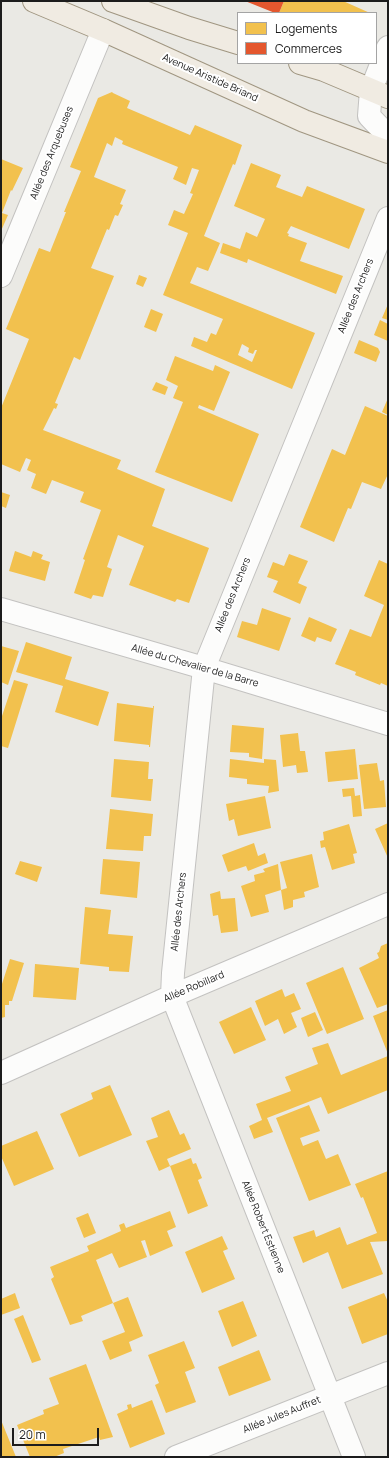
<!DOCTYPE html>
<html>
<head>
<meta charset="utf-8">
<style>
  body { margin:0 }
  #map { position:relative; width:389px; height:1458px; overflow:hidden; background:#eae9e4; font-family:Manrope,sans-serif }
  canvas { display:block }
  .frame { position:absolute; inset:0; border:2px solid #1c1c1c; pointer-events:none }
  .legend { position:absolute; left:237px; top:12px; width:140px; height:52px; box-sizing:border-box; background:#fff; border:1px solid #a4a4a4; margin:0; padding:5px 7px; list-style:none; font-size:12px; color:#1c1c1c }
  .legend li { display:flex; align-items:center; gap:8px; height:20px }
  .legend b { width:20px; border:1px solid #a4a4a4 }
  .scale { position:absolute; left:12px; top:1428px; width:87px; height:18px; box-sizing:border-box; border:2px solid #1c1c1c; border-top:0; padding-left:5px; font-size:12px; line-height:14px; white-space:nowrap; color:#1c1c1c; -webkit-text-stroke:3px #fff; paint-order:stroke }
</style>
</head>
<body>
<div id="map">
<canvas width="389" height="1458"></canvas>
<div class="frame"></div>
<ul class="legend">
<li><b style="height:11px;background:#f2c14e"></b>Logements</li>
<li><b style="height:11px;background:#e4572e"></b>Commerces</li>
</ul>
<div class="scale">20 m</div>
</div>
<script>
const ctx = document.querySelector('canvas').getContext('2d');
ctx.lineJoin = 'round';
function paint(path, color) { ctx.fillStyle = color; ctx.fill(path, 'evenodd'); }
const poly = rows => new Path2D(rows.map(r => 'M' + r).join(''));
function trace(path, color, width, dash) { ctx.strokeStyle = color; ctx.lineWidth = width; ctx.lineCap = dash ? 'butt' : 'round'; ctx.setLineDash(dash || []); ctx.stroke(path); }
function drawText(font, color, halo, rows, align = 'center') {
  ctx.font = font + ' Manrope,sans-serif'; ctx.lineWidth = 4; ctx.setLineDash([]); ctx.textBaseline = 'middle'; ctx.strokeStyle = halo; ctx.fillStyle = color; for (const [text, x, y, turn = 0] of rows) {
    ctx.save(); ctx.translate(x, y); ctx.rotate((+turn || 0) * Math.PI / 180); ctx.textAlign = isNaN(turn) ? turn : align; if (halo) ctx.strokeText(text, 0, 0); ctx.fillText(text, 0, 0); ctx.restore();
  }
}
const homes = poly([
  [284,1,343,1,370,13,279,13],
  [112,92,113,93,130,101,127,108,190,135,195,125,242,145,235,165,233,164,204,236,220,243,208,271,197,267,190,283,315,333,292,389,191,346,194,337,207,342,211,333,216,335,223,319,163,295,188,233,168,225,174,210,184,214,193,194,190,193,199,170,192,168,186,185,173,179,178,167,122,144,123,141,115,137,112,146,107,143,94,177,126,190,120,204,123,205,118,216,115,215,109,230,107,229,91,268,114,276,80,360,74,357,55,403,58,404,56,409,54,408,43,430,121,460,117,469,165,489,152,526,209,548,189,603,177,599,175,602,129,585,144,546,118,535,107,567,112,569,103,597,93,595,91,599,74,593,85,560,83,559,101,510,80,502,84,492,52,480,46,494,31,488,36,474,27,470,31,460,26,458,20,472,1,464,1,408,29,339,6,329,39,248,50,252,66,212,64,212,81,171,70,167,98,98],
  [242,344,249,348,248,352,253,354,255,350,257,350,252,362,238,355],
  [1,159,23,168,12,191,11,190,2,213,8,215,1,231],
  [251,163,281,175,276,187,302,197,307,186,365,209,349,249,291,226,287,233,289,234,288,236,307,243,300,261,343,276,336,294,248,259,247,263,220,253,223,243,240,249,246,232,257,237,265,219,234,206],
  [139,275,147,278,143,287,136,284],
  [388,304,388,320,382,318],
  [151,309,163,314,156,332,144,327],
  [380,320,388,324,388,341,374,335],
  [359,340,378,348,380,352,376,362,354,353],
  [175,356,213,371,215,365,230,372,214,411,199,405,198,408,259,434,232,502,155,472,183,402,173,398,178,386,166,380],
  [156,382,168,387,165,395,152,390],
  [388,398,388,415,382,412],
  [365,406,388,416,388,474,381,489,362,482,351,509,348,508,334,542,300,527,332,449,345,455],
  [1,492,10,495,6,508,1,506],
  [15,551,31,557,33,551,43,555,41,559,50,562,45,581,9,571],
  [289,554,308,561,298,583,307,587,300,604,273,592,278,581,267,577,273,562,284,566],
  [379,560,388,564,388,686,381,683,380,685,355,675,356,672,335,664,350,629,371,637,384,605,364,596],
  [262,608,291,618,279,651,237,637,242,621,257,625],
  [309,617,337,629,331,642,317,637,315,642,301,636],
  [26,642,72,657,65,679,109,692,98,726,55,712,63,686,16,672],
  [1,646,19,651,8,685,1,682],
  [14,680,28,684,8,748,1,746,1,719],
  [117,703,153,708,153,706,154,706,150,747,149,747,149,745,114,741],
  [232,725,264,728,262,759,249,757,249,753,230,752],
  [298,733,300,751,305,751,308,772,297,773,296,765,283,767,280,735],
  [355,749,358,779,328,782,325,752],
  [114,759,149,762,148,779,153,779,151,801,111,797],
  [230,759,264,763,264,759,276,760,279,791,268,793,269,786,247,784,247,779,229,777],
  [377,763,380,781,384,780,386,807,364,809,359,765],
  [354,788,355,796,360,795,362,816,353,817,351,796,343,797,342,789],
  [265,796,271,828,238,836,234,819,229,821,226,804],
  [110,809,153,814,151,836,144,836,143,851,106,849],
  [388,823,388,858,375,829],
  [349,824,357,853,353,854,355,863,332,870,325,847,321,848,320,841,324,840,323,832],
  [254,843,258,856,265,853,268,863,248,871,246,866,228,872,222,855],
  [312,854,319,887,304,892,305,897,293,900,293,907,284,910,281,890,265,895,269,912,251,917,241,886,255,881,254,875,265,872,263,869,278,864,281,890,287,888,280,862],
  [103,859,140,862,137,898,100,894],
  [20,861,42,867,37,882,15,874],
  [220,891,221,899,235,898,238,931,221,933,218,915,213,916,210,894],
  [85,907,111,910,108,934,133,936,129,972,109,971,109,967,80,964],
  [388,943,388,1004,377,1008,359,968,379,958,377,953,379,952,381,946],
  [10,959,24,963,12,1001,9,1001,9,1005,5,1005,5,1017,1,1018,1,987],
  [35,964,79,968,76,1000,33,997],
  [343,967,364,1019,327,1034,306,983],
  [282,989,285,997,294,993,301,1009,291,1013,297,1027,284,1034,278,1019,265,1026,255,1001],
  [251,1007,266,1040,234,1054,219,1022],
  [388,1010,387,1025,388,1054,373,1016],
  [315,1012,323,1030,308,1037,301,1018],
  [328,1043,341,1075,388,1056,388,1090,328,1114,321,1097,267,1118,273,1132,254,1139,249,1126,262,1120,256,1104,291,1091,285,1077,318,1064,312,1048],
  [110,1085,132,1135,79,1157,60,1114,93,1099,91,1093],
  [309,1105,320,1131,300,1138,303,1146,318,1140,326,1159,338,1154,351,1185,309,1201,276,1118],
  [169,1110,180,1135,184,1133,191,1149,167,1159,170,1166,191,1158,193,1164,196,1163,202,1178,198,1180,208,1206,188,1214,170,1166,159,1171,146,1141,158,1137,151,1118],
  [37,1131,54,1169,14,1186,1,1156,1,1146],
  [388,1171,388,1241,370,1242,383,1274,342,1289,328,1252,303,1263,293,1237,314,1230,316,1237,340,1227,347,1245,377,1233,363,1197,361,1198,355,1184],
  [170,1211,176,1227,167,1231,173,1246,150,1256,145,1240,141,1241,147,1257,119,1268,112,1253,96,1260,113,1303,128,1297,143,1336,129,1342,132,1351,110,1360,102,1341,125,1332,113,1303,81,1316,83,1321,70,1325,51,1279,54,1277,50,1267,89,1251,87,1246,121,1231,119,1225,124,1223,126,1228],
  [88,1213,96,1233,84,1238,76,1218],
  [222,1236,228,1249,223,1251,235,1279,202,1293,185,1252],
  [15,1293,20,1308,1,1315,1,1299],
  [384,1293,388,1302,388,1334,362,1344,348,1307],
  [243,1301,257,1336,232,1347,218,1311],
  [23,1315,41,1360,32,1363,14,1319],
  [184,1341,195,1368,185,1372,196,1402,166,1413,155,1385,159,1383,148,1355],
  [259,1350,271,1380,229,1396,218,1367],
  [86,1364,113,1437,100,1440,99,1437,63,1449,64,1453,54,1457,30,1457,17,1425,44,1414,43,1410,59,1404,49,1378],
  [152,1400,165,1434,130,1448,117,1414,128,1409,127,1405,131,1404,132,1408],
  [1,1420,16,1457,1,1457]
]);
const shops = poly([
  [245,1,284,1,279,13,275,13]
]);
const street = poly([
  [388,47,371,90,369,116,388,136],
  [1,276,103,30],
  [1,609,204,668,388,724],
  [1,1073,172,996,388,904],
  [176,1457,388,1373],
  [354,1457,172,996,173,973,204,668,388,218]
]);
const primary = poly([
  [34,1,103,30,304,121,388,152],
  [113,1,189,28,238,43],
  [300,63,324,70,388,97]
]);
const streetNames = [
  ["Avenue Aristide Briand",210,78,24],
  ["Allée des Arquebuses",52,153,-68],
  ["Allée des Archers",356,296,-68],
  ["Allée des Archers",233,595,-68],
  ["Allée du Chevalier de la Barre",195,666,16],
  ["Allée des Archers",179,912,-84],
  ["Allée Robillard",194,987,-23],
  ["Allée Robert Estienne",263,1227,68],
  ["Allée Jules Auffret",282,1415,-22]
];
paint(homes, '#f2c14e');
paint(shops, '#e4572e');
trace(street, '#c3c2c0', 24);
trace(primary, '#a09681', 24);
trace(street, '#fcfcfb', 22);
trace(primary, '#f0ebe2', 22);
drawText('10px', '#1c1c1c', '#fff', streetNames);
</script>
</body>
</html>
